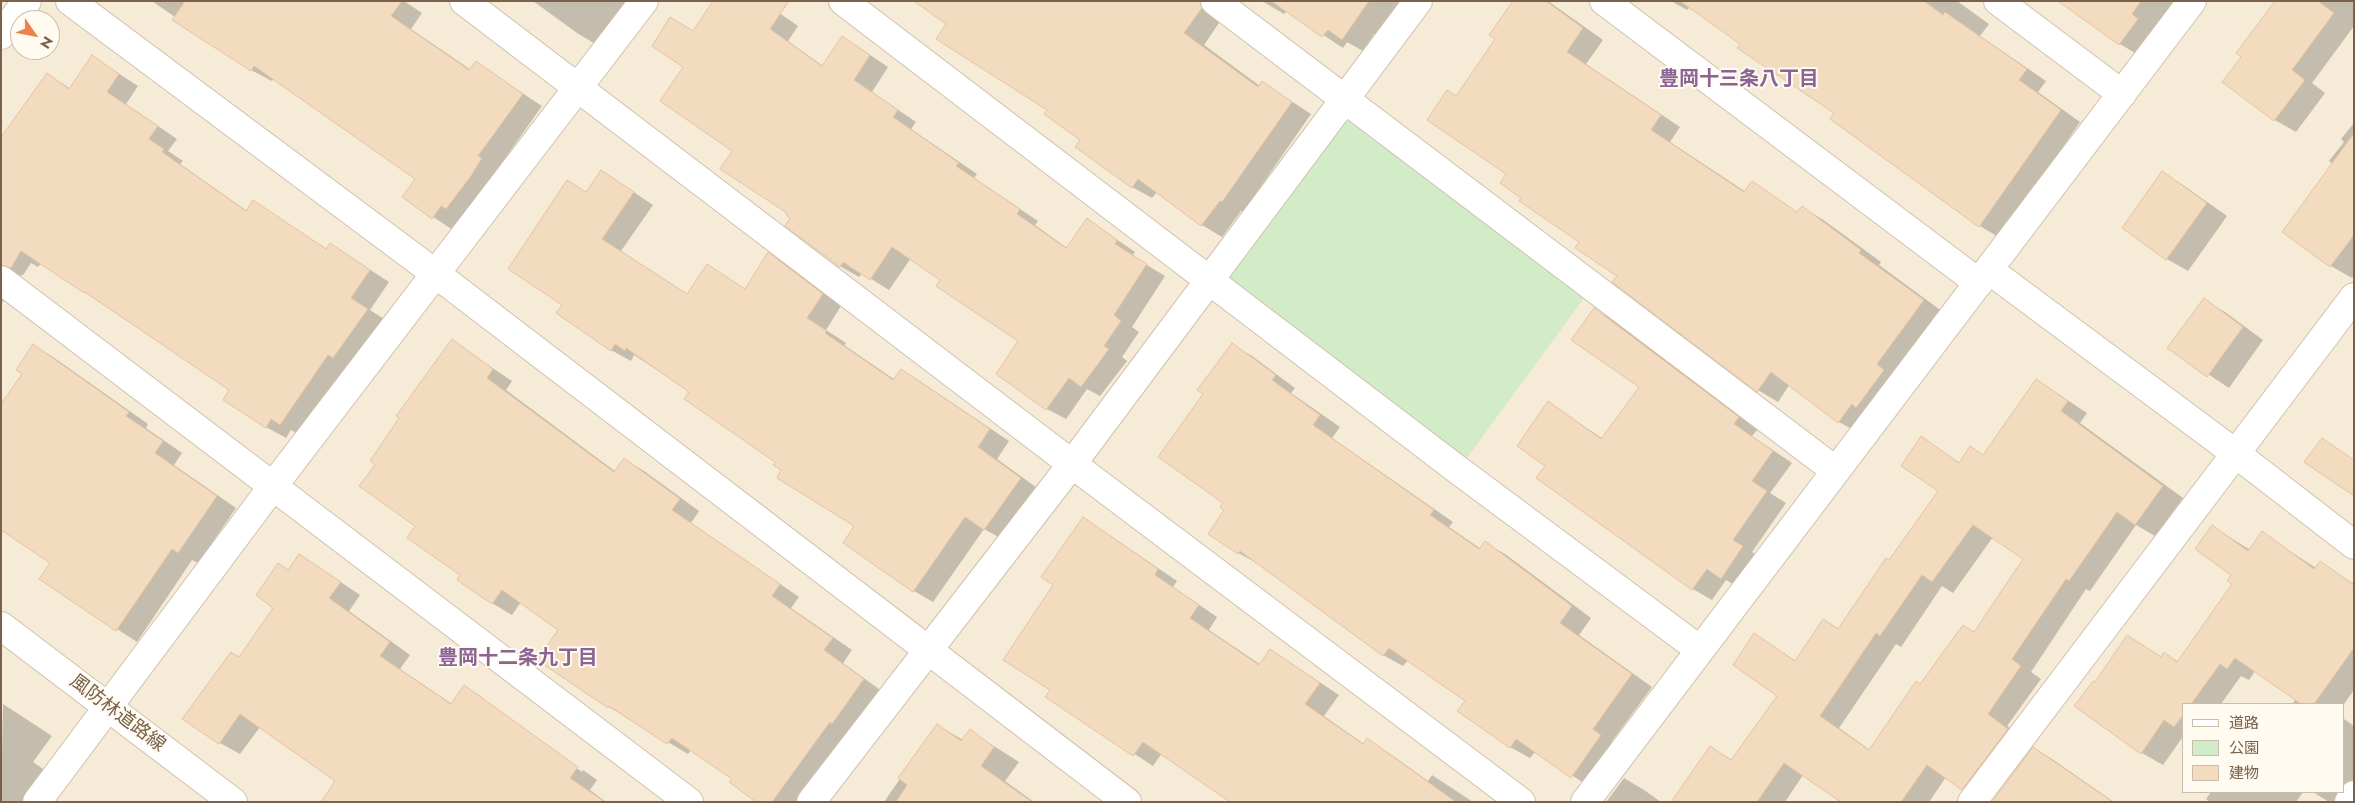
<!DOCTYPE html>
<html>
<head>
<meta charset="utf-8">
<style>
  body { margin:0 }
  #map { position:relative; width:2355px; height:803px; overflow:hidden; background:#fdf8e9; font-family:Jost,"Noto Sans JP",sans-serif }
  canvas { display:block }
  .frame { position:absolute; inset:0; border:2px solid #79614b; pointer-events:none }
  .legend { position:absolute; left:2182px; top:703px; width:162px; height:90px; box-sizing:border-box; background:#fffbf0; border:1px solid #c9bdae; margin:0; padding:6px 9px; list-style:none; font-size:15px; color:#79614b }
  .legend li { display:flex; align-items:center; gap:10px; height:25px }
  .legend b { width:25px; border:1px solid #c9bdae }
  .north { position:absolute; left:10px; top:10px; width:50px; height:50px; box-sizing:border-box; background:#fffbf0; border:1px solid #c9bdae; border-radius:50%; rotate:123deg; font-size:14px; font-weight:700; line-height:20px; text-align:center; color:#79614b }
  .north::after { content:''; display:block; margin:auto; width:18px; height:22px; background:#e9834c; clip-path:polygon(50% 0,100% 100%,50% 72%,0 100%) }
</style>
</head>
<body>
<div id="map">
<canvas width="2355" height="803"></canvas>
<div class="frame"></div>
<ul class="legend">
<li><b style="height:6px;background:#fff"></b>道路</li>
<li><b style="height:14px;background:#d1ecc6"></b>公園</li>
<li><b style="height:14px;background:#f3dbc0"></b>建物</li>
</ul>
<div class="north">N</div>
</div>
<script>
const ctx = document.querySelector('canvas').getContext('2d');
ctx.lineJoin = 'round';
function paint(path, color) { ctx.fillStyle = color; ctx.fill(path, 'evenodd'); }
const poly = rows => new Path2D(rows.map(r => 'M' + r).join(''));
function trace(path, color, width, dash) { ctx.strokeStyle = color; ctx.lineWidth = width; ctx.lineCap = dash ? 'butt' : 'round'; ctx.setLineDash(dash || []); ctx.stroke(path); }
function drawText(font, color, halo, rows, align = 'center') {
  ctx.font = font + ' Jost,"Noto Sans JP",sans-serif'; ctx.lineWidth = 4; ctx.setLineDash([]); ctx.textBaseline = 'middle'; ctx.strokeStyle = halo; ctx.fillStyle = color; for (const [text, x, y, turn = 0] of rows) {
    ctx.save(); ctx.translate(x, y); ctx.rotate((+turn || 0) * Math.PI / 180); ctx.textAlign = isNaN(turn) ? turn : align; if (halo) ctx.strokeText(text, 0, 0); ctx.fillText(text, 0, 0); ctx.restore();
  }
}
const residential = poly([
  [1,1,2354,1,2354,802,1,802],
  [20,20,50,20,50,50,20,50],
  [2184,704,2344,704,2344,792,2184,792]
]);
const green = poly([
  [1343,99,1592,287,1458,470,1208,281]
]);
const shadow = poly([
  [152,1,404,1,422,13,411,29,471,70,476,63,542,106,498,168,501,171,453,230,403,197,416,179,274,78,272,81,251,70],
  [533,1,628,1,597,45,577,33],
  [762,1,798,26,788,41,823,66,861,49,888,67,872,92,916,122,911,129,977,174,974,178,1038,221,1035,225,1067,248,1088,220,1135,252,1132,256,1165,276,1132,327,1139,332,1122,357,1127,361,1100,396,1087,389,1066,419,1047,409,1020,340,942,279,911,258,889,290,862,273,859,277,840,266,791,217,734,151,685,67,694,32],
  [919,1,1225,1,1221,20,1204,45,1260,86,1262,82,1311,114,1243,212,1241,211,1222,237,1202,225,1157,192,1152,198,1132,187,1082,139],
  [1262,1,1404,1,1379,37,1374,34,1363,51,1347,42,1343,48,1287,11,1284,14],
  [1514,1,1548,1,1603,40,1586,64,1680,127,1670,142,1746,192,1752,182,1770,193,1770,195,1802,217,1802,208,1822,219,1881,262,1879,265,1943,312,1859,433,1839,422,1790,384,1778,402,1758,390,1619,276,1581,242,1523,197,1456,97,1496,39],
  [1671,1,1957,1,1989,24,1980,36,2046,81,2038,92,2080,122,2000,238,1980,226,1832,119,1836,113,1741,44,1690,7,1687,10],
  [2060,1,2178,1,2140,56,2120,44],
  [2276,1,2354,1,2354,26,2312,83,2325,93,2296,132,2275,120,2224,82,2243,57],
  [93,57,138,86,126,104,177,139,168,151,183,161,180,164,247,211,253,202,327,249,330,244,389,282,370,310,387,321,354,369,348,365,301,436,291,430,286,438,266,427,231,390,41,263,38,267,31,263,23,275,16,276,1,305,1,135,3,136,47,74,71,89],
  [2354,123,2354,275,2352,278,2331,266,2284,231,2333,164,2329,161,2344,142,2341,139],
  [602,171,653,205,621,251,688,295,708,266,746,290,769,254,788,265,841,306,826,330,846,343,844,345,895,380,902,370,921,382,1009,441,997,459,1040,490,1004,540,984,529,933,602,914,591,856,526,691,392,634,355,631,361,611,350,564,305,587,193],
  [2163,173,2183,185,2227,216,2188,271,2167,259,2123,228],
  [2204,300,2225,312,2263,340,2229,388,2169,348],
  [1595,309,1614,321,1758,429,1752,436,1792,463,1770,493,1786,503,1752,552,1761,558,1741,589,1726,580,1712,600,1693,589,1538,478,1547,466,1548,402,1603,439,1641,387],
  [452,341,512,381,506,390,616,472,625,460,644,471,699,511,691,523,799,597,791,608,852,650,843,663,883,692,800,802,758,802,733,779,691,750,688,754,609,707,559,630,521,602,512,615,492,603,462,574,417,526,376,465],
  [1232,345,1252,356,1295,388,1291,393,1340,427,1332,438,1453,522,1449,527,1481,549,1485,543,1505,554,1591,618,1579,635,1652,687,1612,741,1621,747,1600,794,1536,751,1530,758,1510,747,1466,701,1408,660,1403,666,1383,655,1259,564,1238,553,1226,509,1204,393],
  [34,346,53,357,148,424,146,428,182,453,174,465,236,508,198,563,192,560,137,642,41,579,51,563,24,374],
  [2037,380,2087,413,2080,423,2183,498,2155,536,2136,525,2090,591,2086,589,2031,672,2041,679,2007,726,2027,741,1983,800,1946,777,1929,802,1836,802,1839,799,1803,775,1785,802,1672,802,1710,747,1732,760,1779,695,1755,635,1796,661,1824,620,1839,629,1939,491,1921,438,1960,463,1984,456],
  [1993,537,2025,558,1975,633,1920,686,1870,750,1839,728,1896,644,1901,647,1942,586,1953,593],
  [1084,518,1177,581,1173,587,1217,617,1209,630,1261,665,1271,650,1339,695,1324,716,1364,744,1367,740,1386,751,1428,781,1432,775,1473,802,1232,802,1162,753,1153,766,1047,697,1051,690,1054,585],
  [2212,526,2250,550,2262,533,2316,568,2320,563,2354,584,2354,690,2344,704,2292,704,2296,699,2255,671,2249,680,2241,676,2221,704,2184,704,2184,735,2163,765,2142,753,2076,706,2096,684,2128,637,2162,657,2164,654,2179,662,2234,584,2233,575],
  [300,555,360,595,349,611,410,655,400,669,452,704,464,686,482,697,482,700,582,772,583,770,597,780,590,790,606,802,322,802,337,780,260,727,240,754,220,743,240,658,275,607,279,564,289,570],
  [3,704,52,736,33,762,46,771,24,802,1,802],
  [2344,719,2354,726,2354,802,2329,802,2313,792,2344,792],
  [937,725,963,740,970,731,1019,762,1005,781,1034,802,884,802],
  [2034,748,2052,759,2114,802,1993,802],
  [1624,778,1644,790,1661,802,1607,801],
  [2211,792,2303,792,2296,802,2210,802,2206,799]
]);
const building = poly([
  [185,1,402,1,391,16,469,70,476,61,523,94,478,156,482,158,471,176,446,209,441,206,432,219,402,197,415,179,254,66,251,71,172,20,185,1],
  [713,1,789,1,770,29,822,66,842,36,870,55,854,80,898,110,893,117,959,163,956,166,1020,209,1017,214,1066,248,1087,218,1117,240,1115,244,1147,264,1114,315,1121,321,1104,346,1109,349,1081,387,1069,378,1046,410,996,374,1018,341,936,286,940,280,892,247,870,280,843,262,840,267,785,226,790,218,786,215,787,213,720,169,732,151,660,101,683,67,652,46,670,17,693,31,713,1],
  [914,1,1200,1,1202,8,1184,33,1258,87,1262,81,1292,102,1222,202,1220,201,1201,226,1138,179,1132,188,1075,147,1080,140,1044,114,1047,110,936,39,946,24,914,1],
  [1271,1,1369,1,1342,40,1328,30,1322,37,1271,1],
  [1513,1,1546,1,1583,28,1567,52,1661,115,1651,130,1744,192,1752,181,1797,212,1802,206,1861,250,1859,253,1924,300,1877,364,1884,370,1856,408,1852,404,1838,423,1771,372,1757,392,1612,282,1617,276,1575,248,1579,242,1519,201,1521,198,1500,183,1506,174,1427,120,1447,90,1456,96,1495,39,1489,35,1513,1],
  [1680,1,1924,1,1943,15,1945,12,2027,69,2019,80,2061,110,1979,227,1830,119,1834,113,1737,48,1740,44,1680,1],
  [2058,1,2141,1,2132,14,2138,19,2119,45,2058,1],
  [2275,1,2318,1,2334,13,2292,70,2305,80,2274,121,2222,82,2241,57,2236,53,2275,1],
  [92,55,119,74,107,92,158,126,149,139,164,149,162,152,246,211,253,200,326,249,330,243,370,270,351,298,368,309,333,358,328,355,280,425,271,419,266,428,223,400,229,390,85,292,84,293,21,251,11,268,1,265,1,137,47,73,69,89,92,55],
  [2354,133,2354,235,2330,267,2282,232,2354,133],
  [601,170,634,192,602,239,687,294,707,264,745,289,768,252,823,294,807,318,827,331,825,333,893,380,901,369,990,429,978,447,1021,478,984,530,965,517,913,592,843,543,854,526,777,478,781,470,773,465,775,462,684,399,689,392,626,348,625,351,615,344,611,351,556,313,562,305,508,269,567,180,586,192,601,170],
  [2162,171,2207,203,2166,260,2122,228,2162,171],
  [2204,298,2243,327,2207,377,2167,348,2204,298],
  [1594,308,1739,417,1734,424,1773,451,1752,481,1767,491,1733,540,1743,546,1721,579,1707,569,1692,590,1536,478,1545,466,1517,446,1548,401,1601,439,1639,387,1571,340,1594,308],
  [452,339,493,369,487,378,614,472,624,458,680,499,672,510,780,584,772,596,833,638,824,650,864,679,832,724,830,722,772,802,756,802,729,782,732,779,672,738,667,744,609,706,608,708,537,660,558,630,502,590,492,604,457,580,460,575,407,538,415,526,359,486,375,465,370,461,399,418,396,416,452,339],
  [1232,343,1276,375,1272,380,1320,415,1313,425,1434,510,1430,515,1479,549,1485,541,1572,606,1560,623,1632,674,1593,729,1601,735,1571,778,1516,739,1510,748,1457,711,1465,701,1389,648,1383,656,1240,551,1238,554,1208,534,1224,510,1220,507,1223,503,1158,457,1203,394,1197,390,1232,343],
  [33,344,129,412,126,416,163,441,155,453,217,496,178,553,172,549,116,631,39,579,50,563,1,530,1,404,22,374,16,370,33,344],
  [2036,379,2068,401,2061,411,2163,486,2135,525,2117,512,2069,581,2066,579,2012,659,2021,666,1988,714,2008,729,1962,790,1927,765,1901,802,1841,802,1784,763,1757,802,1671,802,1710,746,1731,760,1777,696,1733,665,1754,633,1795,661,1823,619,1838,629,1886,558,1889,560,1938,491,1901,466,1921,436,1959,463,1970,446,1983,455,2036,379],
  [1973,525,2023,559,1974,632,1963,625,1920,684,1916,681,1869,750,1820,716,1876,633,1880,636,1922,575,1932,582,1973,525],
  [2322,438,2354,460,2354,496,2304,462,2322,438],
  [1083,517,1158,569,1155,575,1199,605,1190,618,1259,665,1270,649,1320,683,1305,704,1363,744,1367,738,1456,802,1230,802,1143,742,1133,756,1045,697,1050,690,1003,660,1053,585,1041,577,1083,517],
  [2212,525,2248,551,2262,531,2314,569,2320,561,2354,585,2354,648,2314,704,2301,704,2235,658,2227,669,2220,664,2191,704,2184,704,2184,714,2174,727,2164,720,2141,754,2074,706,2093,681,2095,682,2127,635,2161,657,2164,652,2177,662,2232,584,2227,581,2231,575,2195,549,2212,525],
  [299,554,341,582,329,598,390,642,380,656,451,704,464,685,578,767,570,778,605,802,321,802,335,781,240,714,219,744,182,719,231,652,239,657,273,608,256,595,278,563,288,570,299,554],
  [937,724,961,741,970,729,994,747,981,766,1032,802,896,802,907,785,898,778,937,724],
  [2033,747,2113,802,1992,802,2033,747]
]);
const minor = poly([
  [70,1,436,274,1127,802],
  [464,1,1072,464,1521,802],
  [843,1,1458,470,1700,650],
  [1215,1,1836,471],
  [1604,1,1979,283],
  [1998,1,2122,94],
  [1,35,27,1],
  [1989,270,2235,453,2354,545],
  [1,280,689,802],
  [1,626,233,802],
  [37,802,273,486,644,1],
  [811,802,1072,464,1418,1],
  [1585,802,2192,1],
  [1972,802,2354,297],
  [2349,802,2354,795]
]);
const streetNames = [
  ["風防林道路線",117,714,37]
];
const neighbourhoodNames = [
  ["豊岡十三条八丁目",1739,80],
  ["豊岡十二条九丁目",518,659]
];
paint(residential, '#f5ebd7');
paint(green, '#d1ecc6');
paint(shadow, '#0003');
paint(building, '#f3dbc0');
trace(building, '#e6c4a0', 1);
trace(minor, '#d0c1ad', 30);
trace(minor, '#fff', 28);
drawText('19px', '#79614b', '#fffbf0', streetNames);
drawText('bold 20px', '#8b6395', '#fffbf0', neighbourhoodNames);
</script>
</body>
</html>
